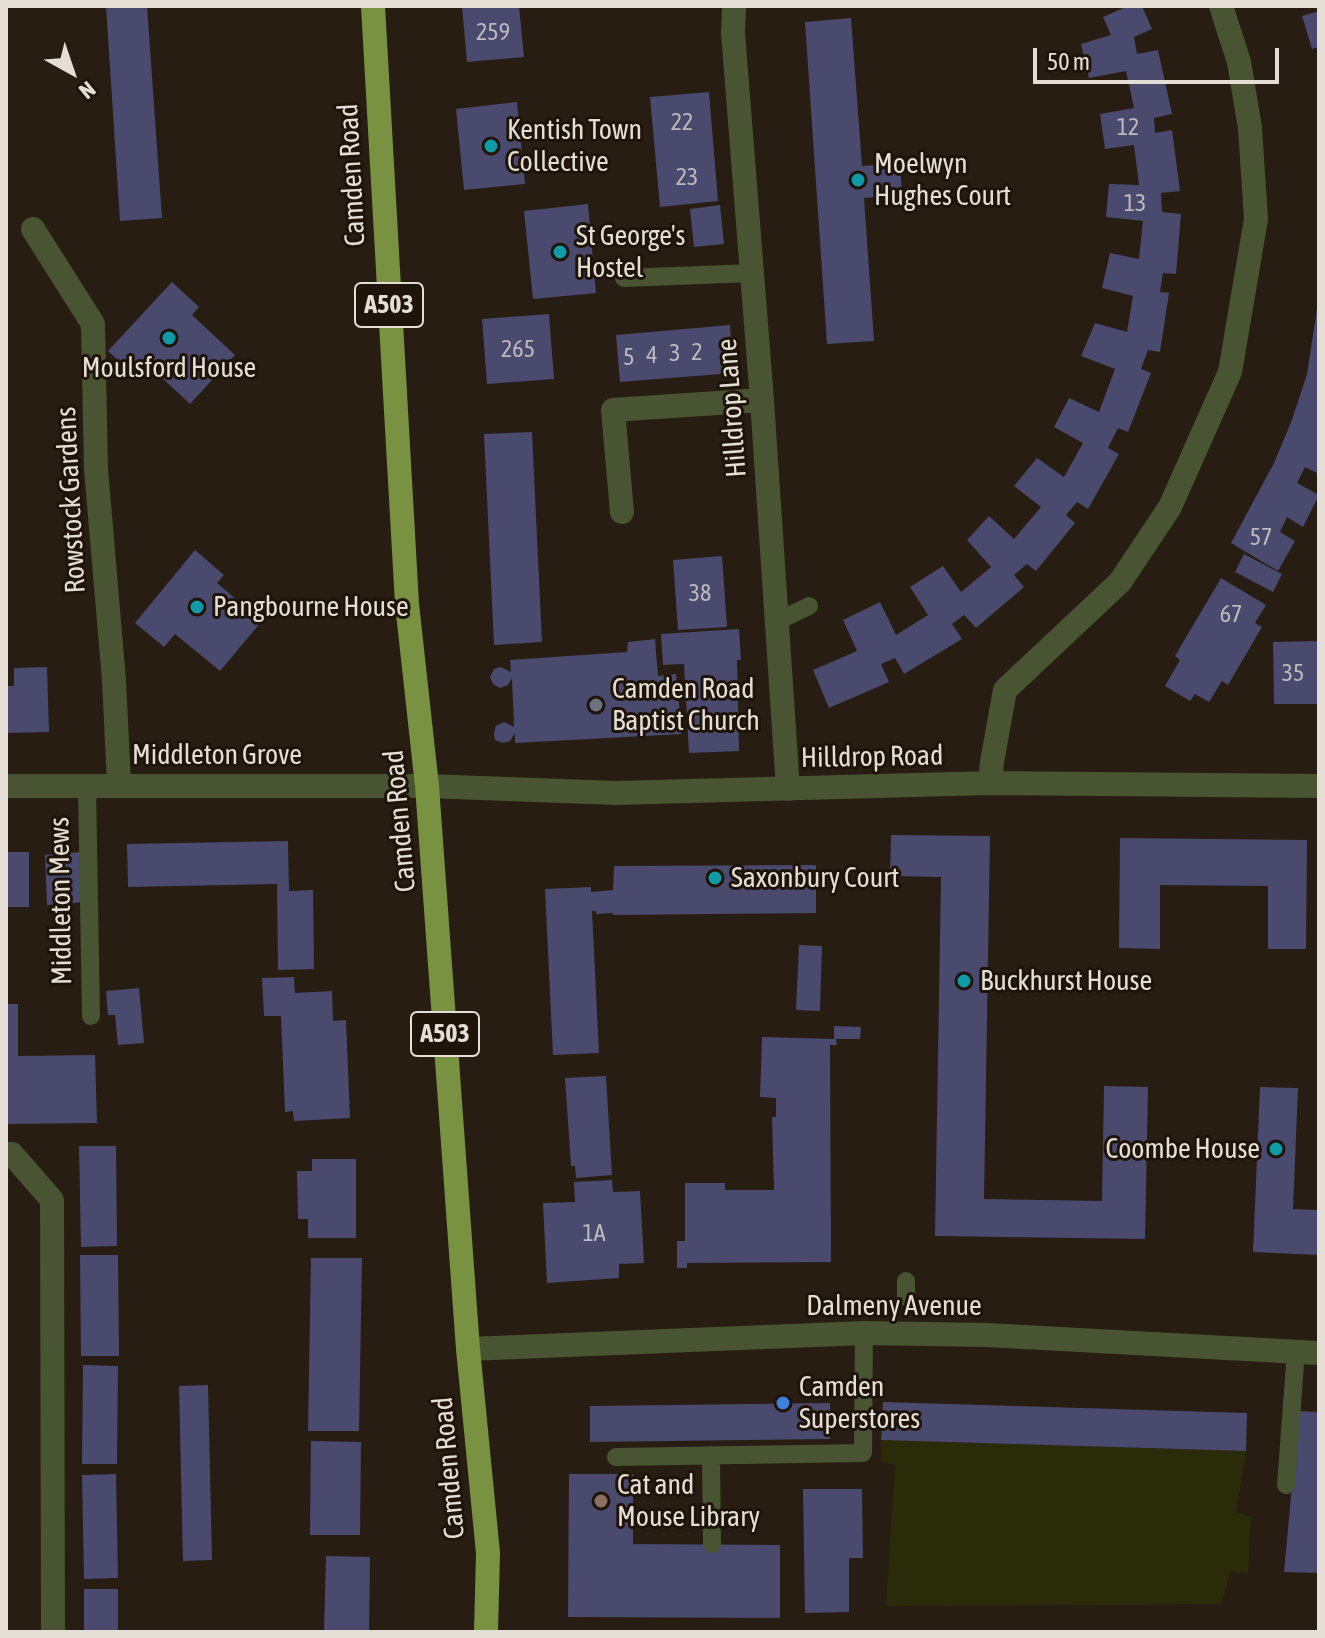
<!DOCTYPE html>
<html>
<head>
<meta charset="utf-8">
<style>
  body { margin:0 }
  #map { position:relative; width:1325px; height:1638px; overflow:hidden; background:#271d12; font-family:"Asap Condensed",sans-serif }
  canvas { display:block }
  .frame { position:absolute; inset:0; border:8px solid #e5ded6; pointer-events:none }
  .north { position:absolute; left:32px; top:32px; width:80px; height:80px; -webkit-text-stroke:6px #1e1409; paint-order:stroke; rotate:140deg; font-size:22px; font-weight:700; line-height:32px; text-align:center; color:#e5ded6 }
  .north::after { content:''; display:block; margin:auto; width:28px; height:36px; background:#e5ded6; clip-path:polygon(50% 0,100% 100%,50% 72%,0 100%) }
  .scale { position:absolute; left:1033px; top:48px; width:246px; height:36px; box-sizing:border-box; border:4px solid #e5ded6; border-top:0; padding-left:10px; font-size:24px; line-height:28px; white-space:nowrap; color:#e5ded6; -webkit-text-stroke:6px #1e1409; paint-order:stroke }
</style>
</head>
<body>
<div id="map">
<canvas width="1325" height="1638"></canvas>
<div class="frame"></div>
<div class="north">N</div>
<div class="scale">50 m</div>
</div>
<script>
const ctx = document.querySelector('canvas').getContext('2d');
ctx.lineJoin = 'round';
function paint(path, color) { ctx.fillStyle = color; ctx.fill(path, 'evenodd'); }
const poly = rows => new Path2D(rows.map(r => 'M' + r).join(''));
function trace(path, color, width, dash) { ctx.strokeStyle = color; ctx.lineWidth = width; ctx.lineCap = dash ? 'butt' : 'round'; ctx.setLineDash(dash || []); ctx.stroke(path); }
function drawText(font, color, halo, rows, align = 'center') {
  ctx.font = font + ' "Asap Condensed",sans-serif'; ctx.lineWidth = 6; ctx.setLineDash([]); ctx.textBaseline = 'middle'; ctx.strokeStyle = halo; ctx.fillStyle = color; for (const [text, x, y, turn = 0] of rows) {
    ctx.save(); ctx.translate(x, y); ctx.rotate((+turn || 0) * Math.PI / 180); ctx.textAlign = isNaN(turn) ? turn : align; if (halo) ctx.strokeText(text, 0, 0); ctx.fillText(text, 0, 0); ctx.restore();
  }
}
const green = poly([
  [881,1440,1246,1451,1236,1513,1251,1516,1248,1573,1230,1571,1222,1604,886,1606,895,1465,881,1462]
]);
const building = poly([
  [106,6,147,6,162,218,120,221],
  [462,6,519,6,524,57,467,62],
  [1128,6,1142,6,1152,29,1134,37,1137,54,1158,50,1172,114,1154,118,1155,133,1172,130,1180,191,1161,193,1162,212,1181,214,1176,274,1163,273,1160,292,1169,293,1160,352,1148,350,1141,369,1151,373,1128,432,1118,428,1108,448,1119,454,1088,509,1077,502,1066,515,1075,523,1036,571,1027,564,1014,575,1024,587,976,628,964,615,952,624,962,639,904,674,895,658,881,664,889,682,829,708,813,670,857,651,843,620,880,602,896,635,928,615,910,587,943,566,961,592,991,567,967,540,989,516,1014,539,1041,507,1014,486,1037,458,1064,477,1083,443,1054,427,1069,398,1099,412,1115,369,1081,356,1095,323,1127,332,1133,296,1102,288,1110,253,1139,259,1143,221,1106,217,1109,184,1139,185,1134,145,1105,149,1100,114,1134,108,1126,71,1089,78,1081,44,1111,35,1103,17],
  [1319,11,1319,47,1312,49,1302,16],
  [851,18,862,166,900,163,902,195,864,198,874,341,827,344,805,22],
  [709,92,718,201,660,207,650,97],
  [517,102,525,184,464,190,456,109],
  [588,204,596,293,533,299,524,211],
  [720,205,724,244,694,247,690,209],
  [172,282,199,307,192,315,235,355,190,404,147,364,136,377,108,351],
  [1317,309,1319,474,1305,467,1297,483,1319,495,1303,527,1287,517,1280,532,1295,541,1278,571,1231,543,1274,463,1292,420,1307,374],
  [549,314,554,379,487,384,482,319],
  [730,325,733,373,620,382,616,335],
  [532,432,542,642,494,645,484,434],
  [195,550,224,575,217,583,262,621,220,671,175,634,164,647,135,623],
  [1244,554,1282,574,1273,592,1235,572],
  [722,556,727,627,678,630,673,560],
  [1221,578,1266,605,1255,623,1262,627,1228,685,1222,681,1209,702,1195,694,1190,701,1165,686,1180,660,1175,656],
  [739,629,741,660,737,660,739,751,689,753,684,664,663,665,661,634],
  [655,639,658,676,676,674,682,734,515,743,515,733,510,741,503,743,495,740,494,733,496,726,504,722,514,727,512,678,508,685,500,688,493,684,490,677,494,669,501,667,511,672,510,660,627,652,628,642],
  [1319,641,1319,704,1274,704,1273,642],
  [47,667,49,732,6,733,6,686,14,686,14,668],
  [891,835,990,836,984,1199,1102,1201,1104,1086,1148,1087,1145,1239,935,1236,941,877,890,876],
  [1120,838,1307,840,1306,949,1268,949,1268,886,1160,885,1160,949,1119,948],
  [288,841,289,891,313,890,314,969,278,970,277,884,128,887,127,844],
  [6,852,29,852,29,907,6,907],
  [81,852,84,902,47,905,45,855],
  [816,865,816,913,613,915,613,913,596,914,596,911,592,911,599,1053,553,1055,545,889,591,887,591,892,613,890,614,866],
  [799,945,822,946,820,1011,796,1010],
  [294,977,295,993,332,991,333,1021,346,1020,350,1118,294,1121,293,1111,285,1112,281,1016,264,1016,262,978],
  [139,988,144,1043,118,1045,115,1015,108,1015,106,991],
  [6,1004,18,1004,18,1056,95,1055,97,1123,6,1124],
  [834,1026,861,1027,860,1039,836,1039,837,1045,830,1045,831,1262,687,1263,687,1268,677,1268,677,1241,685,1241,685,1183,725,1183,725,1190,774,1190,772,1117,776,1117,776,1098,760,1097,762,1037,836,1039,834,1039],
  [606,1076,612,1175,576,1178,575,1166,571,1166,565,1078],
  [1260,1087,1298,1088,1293,1209,1319,1210,1319,1255,1253,1252],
  [79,1146,116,1146,117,1246,81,1247],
  [312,1159,356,1159,356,1238,308,1238,308,1219,298,1219,297,1171,312,1171],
  [612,1180,613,1192,640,1191,644,1263,619,1264,619,1278,547,1283,543,1203,575,1202,574,1182],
  [80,1255,118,1255,119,1356,81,1356],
  [311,1258,362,1258,359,1431,308,1431],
  [83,1365,118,1366,117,1464,82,1464],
  [208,1385,212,1560,183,1561,179,1386],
  [883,1402,1247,1413,1246,1451,881,1440],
  [830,1403,830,1439,590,1442,590,1406],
  [1299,1411,1319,1412,1319,1573,1284,1572],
  [311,1441,361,1442,360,1535,310,1535],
  [116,1474,118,1578,84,1579,82,1475],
  [569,1474,633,1474,633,1544,780,1545,780,1618,568,1617],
  [803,1489,862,1489,863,1558,849,1558,849,1612,805,1613],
  [326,1556,370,1557,369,1632,324,1632],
  [84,1589,118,1589,118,1632,84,1632]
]);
const service = poly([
  [624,278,752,273],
  [778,621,809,606],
  [87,786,91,1016],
  [906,1297,906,1281],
  [711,1455,712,1544],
  [616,1457,863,1453,864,1333],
  [1286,1485,1296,1351]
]);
const minor = poly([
  [734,6,733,33,762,400,788,789],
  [33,229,93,324,96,469,114,680,119,784],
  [622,512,613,410,762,400],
  [990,783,992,762,1005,690,1120,582,1170,507,1230,372,1256,219,1250,128,1239,62,1221,6],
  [6,786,427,786,616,793,990,783,1319,786],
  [6,1154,12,1154,52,1200,53,1632],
  [468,1349,864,1333,987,1335,1319,1353]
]);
const trunk = poly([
  [373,6,407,604,427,786,468,1349,488,1553,486,1632]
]);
const markers = [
  [491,146,8,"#0f9aa8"],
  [858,180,8,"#0f9aa8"],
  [560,252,8,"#0f9aa8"],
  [169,338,8,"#0f9aa8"],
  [197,607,8,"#0f9aa8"],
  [596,705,8,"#6b7280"],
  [715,878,8,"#0f9aa8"],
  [964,981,8,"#0f9aa8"],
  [1276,1149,8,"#0f9aa8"],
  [783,1403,8,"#3f7fe0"],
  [601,1501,8,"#8d6e63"]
];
const numberNames = [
  ["259",493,32],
  ["22",682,122],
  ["12",1128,127],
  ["23",687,177],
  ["13",1135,203],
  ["265",518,349],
  ["2",697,352],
  ["3",675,353],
  ["4",652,355],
  ["5",629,357],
  ["57",1261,537],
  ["38",700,593],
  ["67",1231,614],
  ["35",1293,673],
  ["1A",594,1233]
];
const shields = [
  [389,305,68],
  [445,1034,68]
];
const shieldNames = [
  ["A503",389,305],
  ["A503",445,1034]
];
const poiNames = [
  ["Kentish Town",507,130],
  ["Collective",507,162],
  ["Moelwyn",874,164],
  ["Hughes Court",874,196],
  ["St George's",576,236],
  ["Hostel",576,268],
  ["Moulsford House",169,368,"center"],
  ["Pangbourne House",213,607],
  ["Camden Road",612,689],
  ["Baptist Church",612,721],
  ["Saxonbury Court",731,878],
  ["Buckhurst House",980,981],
  ["Coombe House",1260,1149,"right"],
  ["Camden",799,1387],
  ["Superstores",799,1419],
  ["Cat and",617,1485],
  ["Mouse Library",617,1517]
];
const streetNames = [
  ["Camden Road",352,175,-93],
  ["Hilldrop Lane",732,408,-94],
  ["Rowstock Gardens",71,500,-93],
  ["Middleton Grove",217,755],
  ["Hilldrop Road",872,757,-1],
  ["Camden Road",400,821,-95],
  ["Middleton Mews",61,901,-91],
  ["Dalmeny Avenue",894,1306],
  ["Camden Road",449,1468,-95]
];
paint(green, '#2a2c09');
paint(building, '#4a496e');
trace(service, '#485432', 18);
trace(minor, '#485432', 24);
trace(trunk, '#789241', 24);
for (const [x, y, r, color] of markers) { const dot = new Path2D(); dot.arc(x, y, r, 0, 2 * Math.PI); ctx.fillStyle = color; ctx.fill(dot); trace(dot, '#1e1409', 3); }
drawText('24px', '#beb9bc', null, numberNames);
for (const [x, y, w] of shields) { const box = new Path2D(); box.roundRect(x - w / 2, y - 22, w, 44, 6); ctx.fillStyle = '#1e1409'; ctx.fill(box); trace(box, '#e5ded6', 2); }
drawText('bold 26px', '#e5ded6', null, shieldNames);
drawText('28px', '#e5ded6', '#1e1409', poiNames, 'left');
drawText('28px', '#e5ded6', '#1e1409', streetNames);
</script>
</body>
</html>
